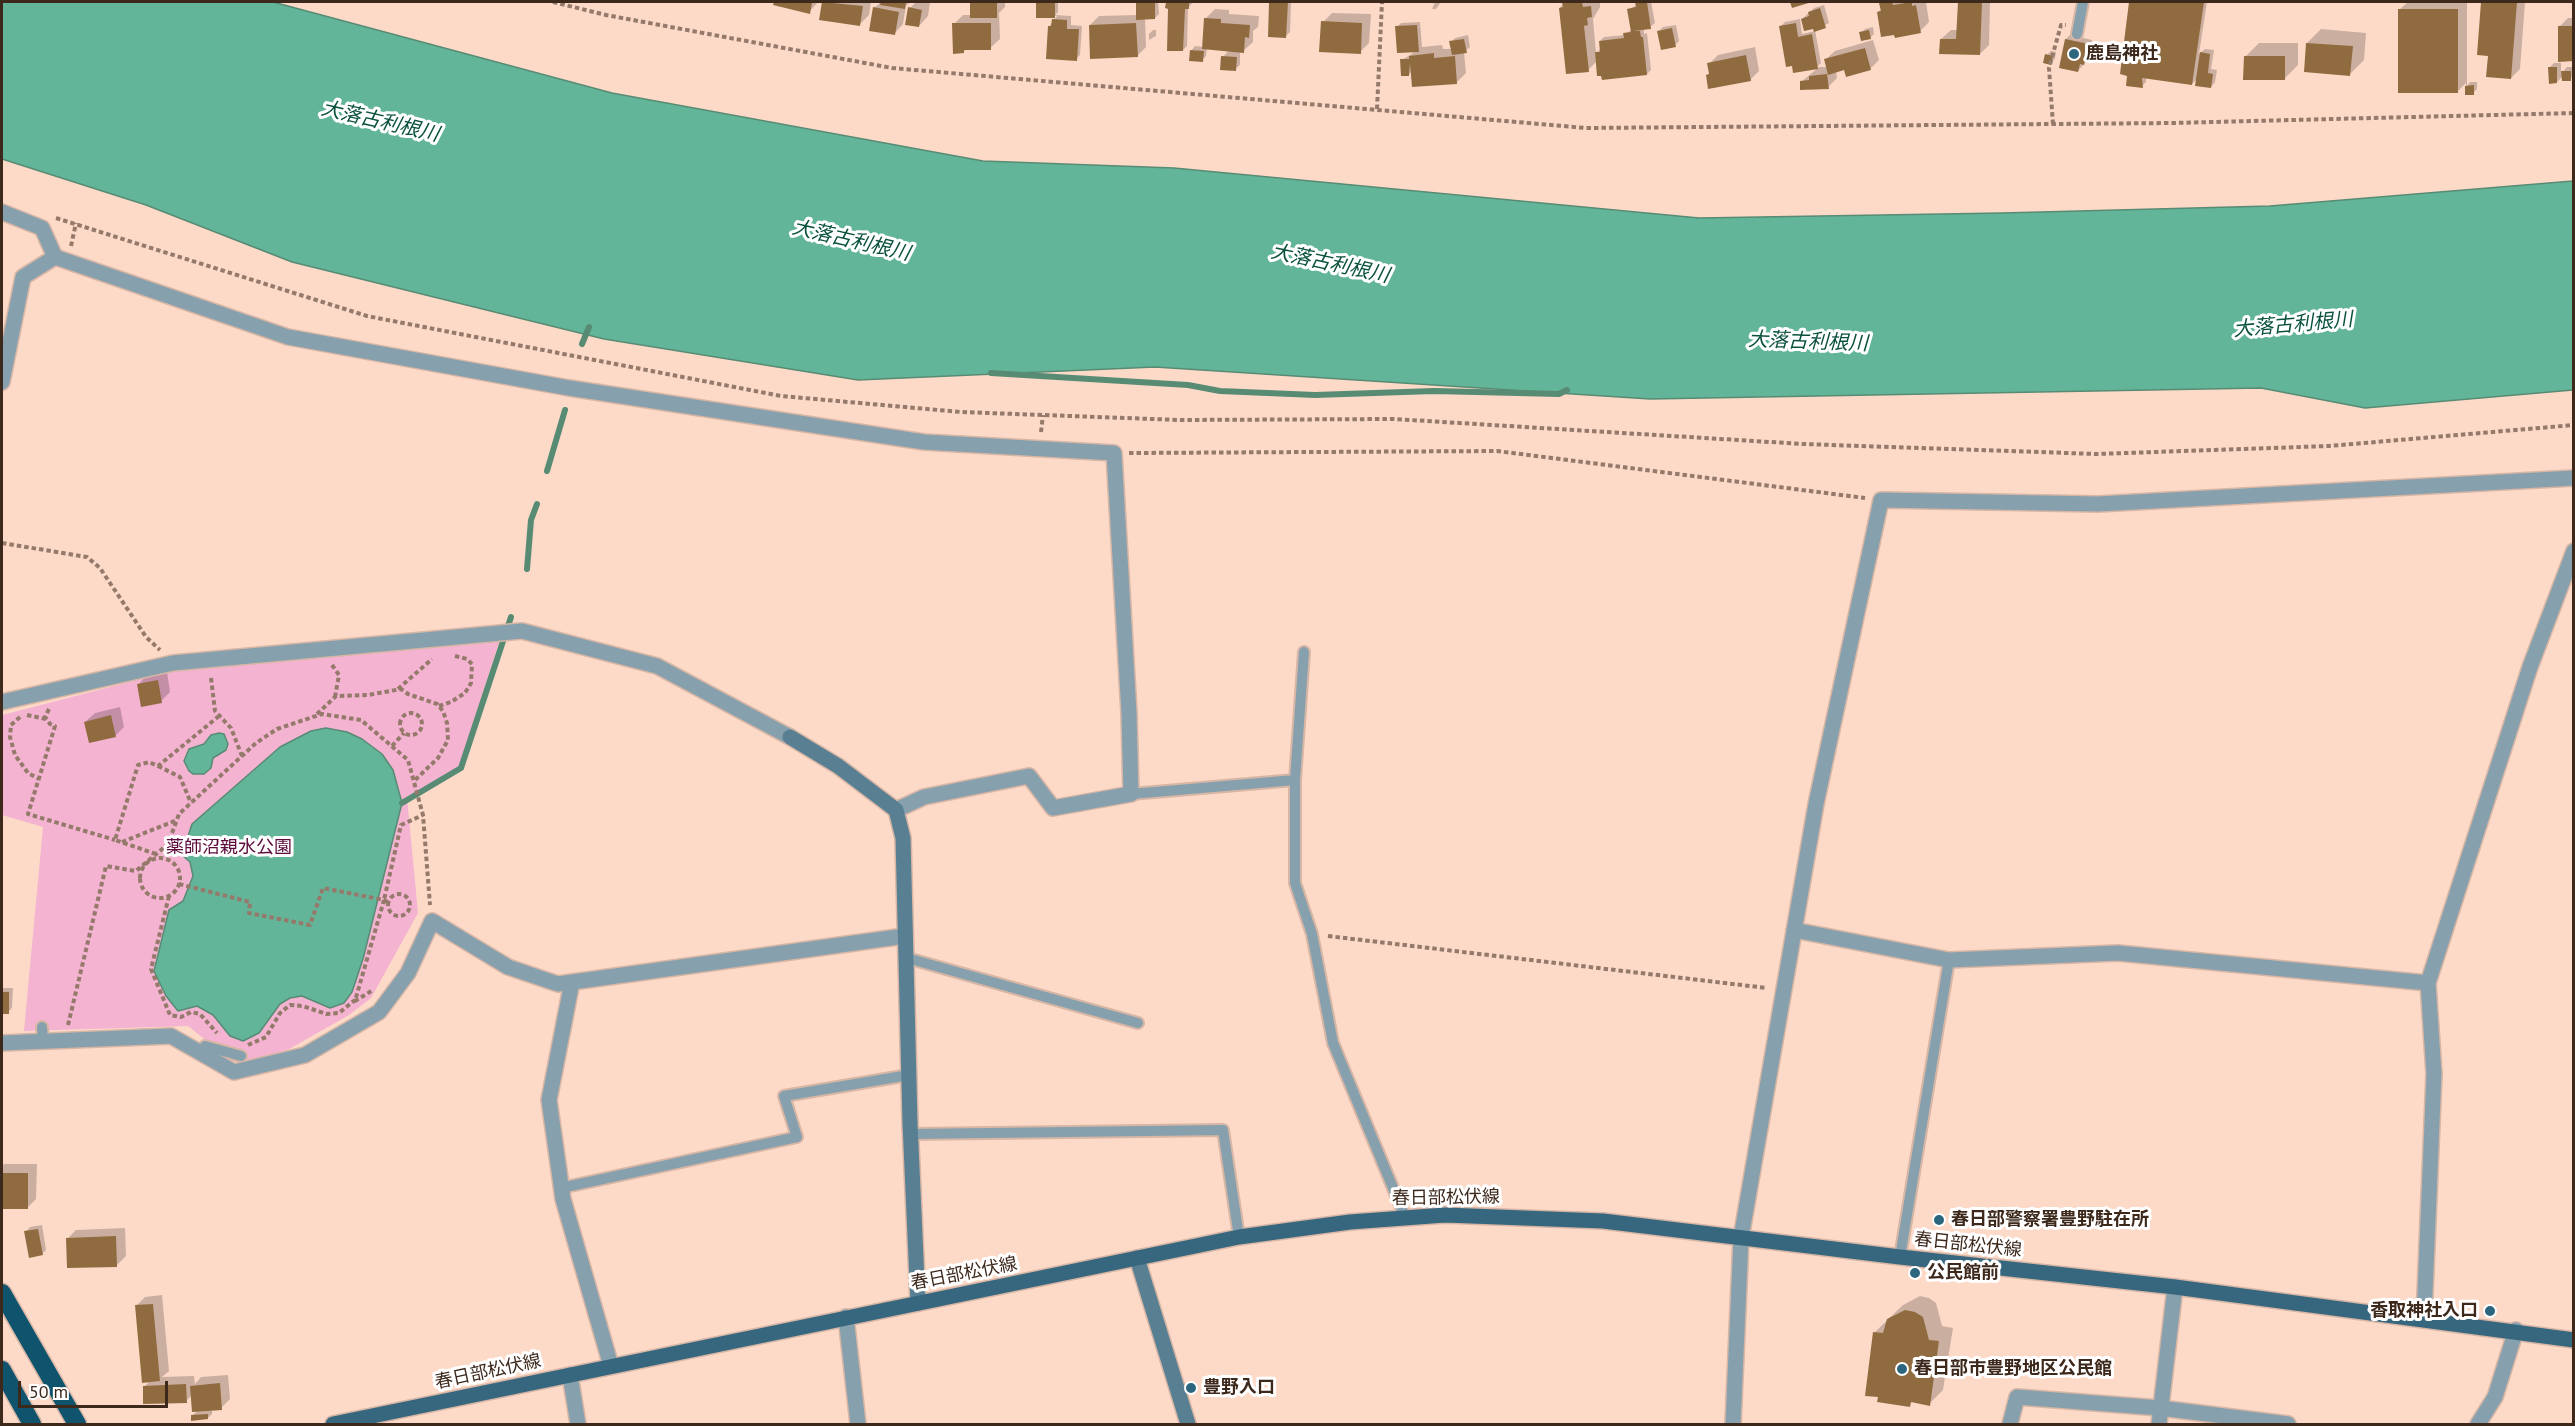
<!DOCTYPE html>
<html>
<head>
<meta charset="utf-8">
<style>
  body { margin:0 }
  #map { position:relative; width:2575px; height:1426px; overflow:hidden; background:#fddac8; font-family:"PT Sans",sans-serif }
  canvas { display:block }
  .frame { position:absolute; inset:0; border:3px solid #3d281c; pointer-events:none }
  .scale { position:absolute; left:18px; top:1381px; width:150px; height:27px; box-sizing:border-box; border:3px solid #3d281c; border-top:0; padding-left:8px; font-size:18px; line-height:21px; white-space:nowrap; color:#3d281c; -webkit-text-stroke:4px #fff; paint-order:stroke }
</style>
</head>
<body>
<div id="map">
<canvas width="2575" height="1426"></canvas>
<div class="frame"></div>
<div class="scale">50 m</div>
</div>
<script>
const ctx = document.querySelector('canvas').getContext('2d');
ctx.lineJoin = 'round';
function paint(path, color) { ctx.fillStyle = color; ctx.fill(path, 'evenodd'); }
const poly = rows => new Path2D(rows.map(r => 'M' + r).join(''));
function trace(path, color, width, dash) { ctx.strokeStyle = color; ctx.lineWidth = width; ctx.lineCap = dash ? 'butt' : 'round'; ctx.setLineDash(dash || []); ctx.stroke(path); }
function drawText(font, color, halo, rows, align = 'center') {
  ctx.font = font + ' "PT Sans","Noto Sans JP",sans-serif'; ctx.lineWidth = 6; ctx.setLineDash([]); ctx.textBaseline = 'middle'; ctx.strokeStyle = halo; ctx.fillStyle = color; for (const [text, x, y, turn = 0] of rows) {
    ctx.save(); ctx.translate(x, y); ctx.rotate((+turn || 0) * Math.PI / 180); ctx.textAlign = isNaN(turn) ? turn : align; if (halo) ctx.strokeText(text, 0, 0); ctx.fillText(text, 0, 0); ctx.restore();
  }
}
const green = poly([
  [501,636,459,767,407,797,418,913,371,998,349,1015,291,1048,261,1061,249,1062,221,1052,188,1026,24,1031,43,827,2,815,2,715,172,671]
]);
const water = poly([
  [2,2,273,2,612,93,983,161,1174,168,1699,218,2002,213,2270,206,2573,181,2573,390,2365,408,2261,388,1650,399,1155,367,858,380,604,339,292,262,146,205,2,159,2,2],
  [326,728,347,732,362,739,382,754,393,770,402,803,363,959,352,992,344,1003,330,1008,302,996,290,998,280,1004,259,1033,243,1041,230,1036,213,1015,197,1006,178,1011,166,996,154,971,169,910,183,901,193,876,190,862,182,855,192,824,280,747,311,731,326,728],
  [219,733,224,734,228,744,226,750,213,758,211,768,204,774,193,774,189,771,184,761,189,749,204,744,211,735,219,733]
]);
const shadow = poly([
  [775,2,818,2,809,12,775,4],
  [823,2,871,2,869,15,860,24,821,19],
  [881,2,910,2,906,6,903,24,894,34,874,8],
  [916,2,930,2,928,16,919,26,910,8],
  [971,2,1005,2,1005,7,999,13,1000,39,990,48,967,48,963,52,954,24,963,15,971,15],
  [1040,2,1058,2,1058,12,1055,15,1071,16,1071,25,1082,26,1080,55,1076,59,1049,27,1057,16,1038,16,1038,4],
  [1137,2,1158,2,1159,14,1155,18,1145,18,1146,47,1137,56,1090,25,1099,16,1137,15],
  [1167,2,1193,2,1188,8,1187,46,1183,50,1170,7,1167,7],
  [1270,2,1291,2,1290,32,1286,36,1269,35],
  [1435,2,1441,2,1436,9,1432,9],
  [1564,2,1600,2,1600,7,1593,19,1596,53,1601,48,1600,41,1604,37,1625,35,1632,29,1629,9,1637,5,1636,2,1651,2,1655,23,1650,27,1644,28,1644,34,1647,33,1651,70,1647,74,1597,61,1588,70,1560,8],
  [1883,2,1926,2,1929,22,1920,31,1895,33,1878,12,1882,8],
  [1959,2,1990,2,1989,45,1980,54,1941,39,1951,30,1958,30],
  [2131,2,2207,2,2199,54,2205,49,2214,50,2211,69,2217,70,2215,82,2211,87,2198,78,2192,84,2146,77,2146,82,2142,86,2129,74,2121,73],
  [2408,2,2467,2,2467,86,2470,82,2477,82,2477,89,2473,93,2466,93,2466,83,2458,91,2400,9],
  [2483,2,2525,2,2520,69,2511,78,2489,54,2478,54],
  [1824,5,1829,23,1815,30,1821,63,1817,67,1781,26,1785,22,1800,19,1802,34,1815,31,1814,27,1802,19,1814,8],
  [1215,9,1229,10,1229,14,1259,16,1258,27,1253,31,1253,42,1243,51,1240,51,1240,65,1235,69,1223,57,1229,50,1207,48,1206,56,1202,60,1191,51,1195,46,1203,47,1206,18],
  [1332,13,1371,14,1369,43,1360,52,1323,22],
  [2568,18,2574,18,2574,60,2559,27],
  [1420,22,1422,47,1442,45,1443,49,1452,49,1451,42,1455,38,1468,35,1470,47,1464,52,1466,73,1457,82,1412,71,1409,74,1402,60,1416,51,1397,27,1401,23],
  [1676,25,1679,41,1675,45,1659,31,1663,27],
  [1873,27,1874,34,1870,38,1861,33,1865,29],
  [2321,29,2366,33,2364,60,2350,74,2307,43],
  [1153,30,1156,30,1156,36,1149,40,1149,34],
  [2070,35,2092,40,2088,59,2078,71,2066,39],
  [1873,40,1879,60,1870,69,1845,68,1836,71,1837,78,1828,87,1801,82,1819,67,1827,67,1825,60,1835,51],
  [2259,43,2298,43,2298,65,2284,79,2245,57],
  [1755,47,1759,71,1750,80,1709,64,1718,55],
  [2051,51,2056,52,2055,59,2050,63,2047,55],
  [2554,63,2561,63,2561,74,2567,67,2574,67,2574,76,2570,79,2563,76,2557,82,2550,67],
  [167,672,170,692,161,701,138,685,147,675],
  [120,707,124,727,115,736,85,722,95,713],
  [2,988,13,988,12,1008,8,1012,2,1012],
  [4,1164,37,1164,36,1199,27,1208,2,1207,2,1166],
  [42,1225,46,1250,42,1254,26,1232,30,1227],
  [125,1228,126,1256,117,1265,67,1239,76,1230],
  [162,1295,169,1371,162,1377,194,1376,195,1384,201,1377,228,1375,230,1399,221,1408,212,1409,212,1414,208,1418,192,1416,198,1410,192,1395,186,1401,144,1387,150,1381,136,1306,145,1297],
  [1920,1296,1929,1298,1936,1303,1942,1326,1953,1328,1943,1390,1929,1404,1913,1401,1909,1405,1875,1332,1903,1305]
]);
const stream = poly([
  [582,344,589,327],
  [991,373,1188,385,1220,391,1315,395,1434,391,1559,394,1567,390],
  [547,471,565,410],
  [527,569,531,520,537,504],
  [402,803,461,768,511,617]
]);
const building = poly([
  [774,2,812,2,810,14,773,5],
  [822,2,863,6,860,26,819,20],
  [881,2,906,2,905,9,880,5],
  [970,2,997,2,997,18,970,18],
  [1136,2,1155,2,1155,19,1136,20],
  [1166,2,1189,2,1189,9,1185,9,1183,51,1167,51,1168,9,1165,8],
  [1269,2,1288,2,1286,38,1268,37],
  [1562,2,1582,2,1583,7,1591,6,1592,17,1587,18,1588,25,1584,26,1589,72,1566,74,1559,8,1563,7],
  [1635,2,1647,2,1651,29,1633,31,1640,31,1641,37,1643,37,1647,75,1602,80,1601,76,1597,76,1595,52,1600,52,1599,41,1624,38,1623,33,1631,32,1627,9,1636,7],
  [1790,2,1812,2,1792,8],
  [1892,2,1893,5,1912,2,1912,6,1916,5,1921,33,1895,38,1894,35,1881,37,1877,12,1881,11,1879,3],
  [1958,2,1982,2,1980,55,1939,54,1940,39,1956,39],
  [2129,2,2204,2,2192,85,2142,78,2143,88,2126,86,2127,76,2120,74],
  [2481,2,2517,2,2511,79,2486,77,2488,56,2477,55],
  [1036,3,1055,3,1055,18,1036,18],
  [873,7,899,12,895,35,869,31],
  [908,7,922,10,919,27,905,25],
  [1820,8,1826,28,1814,32,1813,29,1804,31,1801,19,1809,16,1808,12],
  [2398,9,2458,9,2458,93,2398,93],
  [1204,18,1221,19,1221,23,1250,25,1249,38,1245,37,1244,53,1202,49],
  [1052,19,1067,20,1067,29,1079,29,1077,61,1046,59,1048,26,1051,26],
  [1321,21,1362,23,1361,54,1319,52],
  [952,23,991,23,991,50,964,50,964,53,953,54],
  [1136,23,1138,57,1090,59,1089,25],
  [1796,23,1798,37,1812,34,1818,69,1793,73,1792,66,1786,67,1779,26],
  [1417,25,1419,52,1397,53,1395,26],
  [2558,26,2574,26,2574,61,2558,62],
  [1672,28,1676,47,1661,50,1657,31],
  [1869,30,1871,39,1861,41,1859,32],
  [1464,39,1467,53,1452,55,1449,41],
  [2065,39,2089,44,2084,65,2080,64,2078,72,2059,68],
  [2306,43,2353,46,2350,76,2304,72],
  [1865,48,1871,70,1846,77,1844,70,1828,75,1824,59],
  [1190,50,1204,51,1203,62,1189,61],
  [2200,52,2210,54,2208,73,2213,74,2211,88,2195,86],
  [1434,53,1434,58,1455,56,1457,84,1412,87,1410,63,1409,76,1401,76,1400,59,1409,59,1409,56],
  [2045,54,2053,56,2051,65,2043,63],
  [1746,55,1751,81,1708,89,1706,75,1709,74,1707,63],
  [1221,56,1237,57,1236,71,1220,70],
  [2244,56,2285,56,2285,80,2243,80],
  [2548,67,2557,67,2557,83,2549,84],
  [2561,71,2571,71,2571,81,2562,81],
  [1827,74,1829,89,1800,90,1800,81,1809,80,1809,76],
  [2474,85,2474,95,2465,95,2465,86],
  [158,680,162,703,141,707,137,684],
  [111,715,116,737,89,743,84,722],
  [2,992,9,992,9,1014,2,1014],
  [2,1173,28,1173,28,1209,2,1209],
  [38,1229,43,1255,29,1258,24,1231],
  [116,1236,117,1267,67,1268,66,1238],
  [153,1304,160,1381,142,1383,135,1305],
  [1905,1310,1915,1312,1923,1317,1929,1340,1939,1341,1930,1406,1911,1402,1910,1407,1877,1402,1878,1397,1865,1396,1873,1332,1883,1333,1887,1319],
  [220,1383,222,1410,192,1412,190,1386],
  [186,1384,187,1403,143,1404,143,1386],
  [208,1414,208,1419,191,1421,191,1415]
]);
const path = poly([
  [553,2,606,15,892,68,1586,128,2172,123,2574,113],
  [1377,109,1382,2],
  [2053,124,2049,68,2061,25,2066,25],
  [56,218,367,316,781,396,961,412,1180,420,1394,419,1803,444,2097,454,2329,446,2574,425],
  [71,246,76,223],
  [1041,432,1043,415],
  [1129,453,1497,451,1865,498],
  [2,543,87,557,100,568,146,637,160,650],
  [332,665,339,675,335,697],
  [211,678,215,711,231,728,242,756],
  [398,689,432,659],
  [439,706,451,702,465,693,471,683,472,664,467,659,455,656],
  [49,709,45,717,50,724,55,726,28,814,115,840],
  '400 724a11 11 0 1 1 22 0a11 11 0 1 1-22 0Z',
  [317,714,336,696,368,695,401,689,408,694,437,704,443,711,447,723,448,740,438,758,414,781],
  [27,715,46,719],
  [20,717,11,725,10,737,15,755,28,773,39,779],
  [392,746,404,733],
  [158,766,180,777,191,803],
  [122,842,177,820],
  [156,854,115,840,138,765,149,762,158,766,219,716],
  '140 878a20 20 0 1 1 40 0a20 20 0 1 1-40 0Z',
  [179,884,250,902,249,913,310,925,323,888,384,900,355,1001,373,990],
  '388 905a11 11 0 1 1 22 0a11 11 0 1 1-22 0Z',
  [169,896,151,969,170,1015,181,1017,191,1012,200,1014,217,1033],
  [389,903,384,900,401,825,423,815],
  [1328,936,1767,988],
  [68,1025,106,866,136,871,168,844,179,814,256,743,277,729,322,714,361,720,408,760,423,815,430,905],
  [248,1045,266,1037,280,1013,290,1005,303,1006,326,1014,339,1013,355,1000]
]);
const lane = poly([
  [2077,34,2083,2],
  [1295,780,1304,652],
  [1131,794,1295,780,1295,883,1312,934,1333,1043,1405,1217],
  [907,958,1138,1023],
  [42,1027,43,1041],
  [201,1053,205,1046,241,1056],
  [911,1134,1223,1130,1239,1237],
  [561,1188,797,1137,784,1096,909,1075],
  [1900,1257,1949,960]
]);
const street = poly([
  [2,212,42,228,55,257,288,337,569,388,924,442,1114,453,1129,713,1131,794,1053,808,1029,776,924,797,896,810],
  [2,382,23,277,55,257],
  [2,702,173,663,522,631,657,666,790,737],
  [1794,930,1949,960,2118,953,2428,983],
  [572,982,549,1100,563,1199,611,1366],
  [2,1043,171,1036,234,1072,305,1055,379,1012,408,973,432,921,508,967,558,984,905,936],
  [846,1317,858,1424],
  [2424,1318,2434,1074,2428,983,2530,667,2574,551],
  [570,1375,578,1424],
  [1733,1424,1741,1238,1816,804,1881,500,2098,504,2574,478],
  [2010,1424,2017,1397,2160,1408,2288,1424],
  [2159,1424,2175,1287],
  [2478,1424,2495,1397,2516,1330]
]);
const secondary = poly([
  [790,737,838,766,896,810,903,838,910,1123,918,1303],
  [1137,1258,1188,1424]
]);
const primary = poly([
  [333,1424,1239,1237,1350,1222,1445,1215,1603,1221,1900,1257,2175,1287,2574,1340]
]);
const highway = poly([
  [2,1293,77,1424],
  [2,1370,32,1424]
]);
const markers = [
  [2074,54,6,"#2c657e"],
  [1939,1220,6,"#2c657e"],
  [1915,1273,6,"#2c657e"],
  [2490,1311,6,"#2c657e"],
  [1902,1369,6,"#2c657e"],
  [1191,1388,6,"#2c657e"]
];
const poiNames = [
  ["鹿島神社",2086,54],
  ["春日部警察署豊野駐在所",1951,1220],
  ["公民館前",1927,1273],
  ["香取神社入口",2478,1311,"right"],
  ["春日部市豊野地区公民館",1914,1369],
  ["豊野入口",1203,1388]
];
const parkNames = [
  ["薬師沼親水公園",229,848]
];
const streetNames = [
  ["春日部松伏線",1446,1198,-1],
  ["春日部松伏線",1968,1245,6],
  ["春日部松伏線",964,1274,-11],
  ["春日部松伏線",488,1372,-12]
];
const waterNames = [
  ["大落古利根川",380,122,13],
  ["大落古利根川",851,241,13],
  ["大落古利根川",1330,264,12],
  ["大落古利根川",2293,325,-5],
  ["大落古利根川",1808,342,2]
];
paint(green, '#f3b3d1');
paint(water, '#63b599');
trace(water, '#588b74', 1.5);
paint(shadow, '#0003');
trace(stream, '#588b74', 6);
paint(building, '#906b3f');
trace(lane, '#d7b6a6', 14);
trace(street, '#d7b6a6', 18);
trace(secondary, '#d7b6a6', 18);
trace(primary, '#d7b6a6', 18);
trace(highway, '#d7b6a6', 21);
trace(path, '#957a6b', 4, [4.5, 3]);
trace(lane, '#86a0ad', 10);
trace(street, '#86a0ad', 15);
trace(secondary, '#587f92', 15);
trace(primary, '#36677e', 15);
trace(highway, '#0f536d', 18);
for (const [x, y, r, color] of markers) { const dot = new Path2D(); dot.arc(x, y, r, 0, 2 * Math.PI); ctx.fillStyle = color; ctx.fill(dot); trace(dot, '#fff', 2); }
drawText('bold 18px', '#3d281c', '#fff', poiNames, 'left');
drawText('18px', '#5c0b3c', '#fff', parkNames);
drawText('18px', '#3d281c', '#fff', streetNames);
drawText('italic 20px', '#0a513e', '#fff', waterNames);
</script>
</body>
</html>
